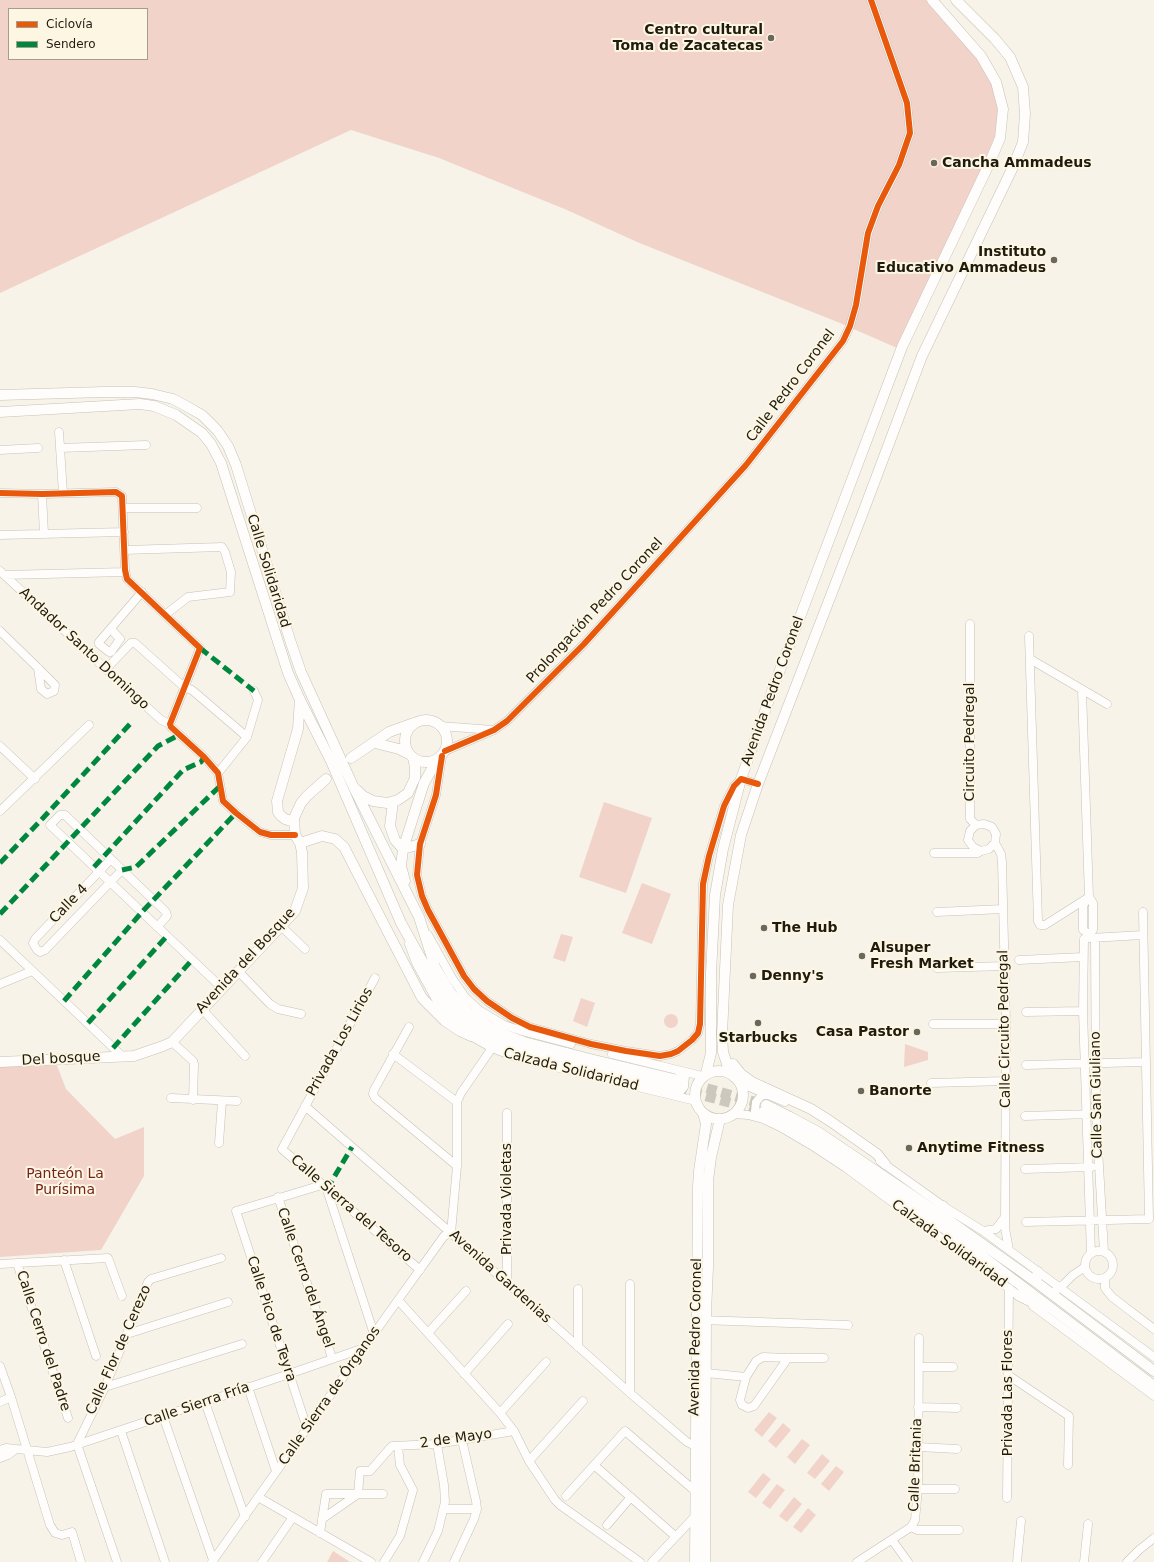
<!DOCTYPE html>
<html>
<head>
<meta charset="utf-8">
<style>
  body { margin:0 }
  #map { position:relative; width:1154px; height:1562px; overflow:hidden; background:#f7f3e9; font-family:"DejaVu Sans",sans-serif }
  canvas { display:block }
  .legend { position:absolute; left:8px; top:8px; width:140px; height:52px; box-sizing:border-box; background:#fdf6e3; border:1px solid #a49e8e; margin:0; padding:5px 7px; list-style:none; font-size:12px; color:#1f1b0f }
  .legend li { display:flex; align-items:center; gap:8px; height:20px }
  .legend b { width:20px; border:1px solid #a49e8e }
</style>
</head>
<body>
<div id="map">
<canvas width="1154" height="1562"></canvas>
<ul class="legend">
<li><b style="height:5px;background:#e8590c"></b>Ciclovía</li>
<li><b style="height:5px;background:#00873e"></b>Sendero</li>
</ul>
</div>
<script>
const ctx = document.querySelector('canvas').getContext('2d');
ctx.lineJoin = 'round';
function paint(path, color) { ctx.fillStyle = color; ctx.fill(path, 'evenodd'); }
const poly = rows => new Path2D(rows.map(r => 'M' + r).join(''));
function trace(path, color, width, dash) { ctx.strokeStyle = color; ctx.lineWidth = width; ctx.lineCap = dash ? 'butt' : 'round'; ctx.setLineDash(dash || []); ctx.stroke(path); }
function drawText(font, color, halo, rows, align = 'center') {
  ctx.font = font + ' "DejaVu Sans",sans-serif'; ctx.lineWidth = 4; ctx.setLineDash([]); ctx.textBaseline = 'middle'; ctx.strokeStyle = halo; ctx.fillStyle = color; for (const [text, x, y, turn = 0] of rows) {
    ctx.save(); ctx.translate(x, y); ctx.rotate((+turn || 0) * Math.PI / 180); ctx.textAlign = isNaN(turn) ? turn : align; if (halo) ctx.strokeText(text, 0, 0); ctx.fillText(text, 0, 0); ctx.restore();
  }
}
const green = poly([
  [0,0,926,0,979,61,990,79,998,106,998,122,995,137,975,183,897,348,840,323,637,242,567,210,439,158,351,130,0,293],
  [9,9,147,9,147,59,9,59],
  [604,802,652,818,626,893,579,877],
  [642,883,671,894,652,944,622,933],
  [561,934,573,937,565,962,553,958],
  [581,998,595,1003,587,1027,573,1021],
  '664 1021a7 7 0 1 1 14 0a7 7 0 1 1-14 0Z',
  [905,1044,928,1052,928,1060,904,1067],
  [56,1063,66,1089,115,1139,144,1127,144,1176,101,1250,0,1257,0,1066],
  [769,1412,777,1418,762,1437,754,1430],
  [783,1423,791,1430,776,1448,768,1441],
  [802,1439,810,1445,795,1464,787,1457],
  [822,1454,830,1461,815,1479,807,1473],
  [836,1466,844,1472,829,1491,821,1484],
  [763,1473,771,1479,756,1498,748,1492],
  [777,1484,785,1490,770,1509,762,1503],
  [794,1497,802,1504,787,1522,779,1516],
  [808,1508,816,1515,801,1533,793,1527],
  [333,1551,350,1562,327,1562]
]);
const majorTunnel = poly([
  [678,1080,766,1105],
  [677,1088,763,1112]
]);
const minor = poly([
  [59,432,63,493],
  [60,448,146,445],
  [0,450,38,448],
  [0,493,42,494,116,492,122,496,125,570,127,579,200,648,170,724,171,727,204,757,218,773,223,801,236,813,260,832,271,835,295,835],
  [42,494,44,534],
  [123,508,197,508],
  [0,535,124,532],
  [124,550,222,547,225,552,231,572,230,592,188,597,165,615],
  [0,571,161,720,170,724],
  [5,575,125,572],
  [970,624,970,819,976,825],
  [111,629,120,639,111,652,109,652,99,644,99,642,142,592],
  [0,631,38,668,55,685,54,691,47,694,41,689,38,668],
  [1029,636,1038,921,1040,925,1045,925,1089,897],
  [1030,659,1107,704],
  [106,669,131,643,135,643,184,687,192,690,247,737],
  [1082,690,1089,897,1093,903,1093,930,1084,939],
  [440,726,493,730],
  [0,746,35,779],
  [445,751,494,730,507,721,584,644,746,465,843,341,850,326,856,305,868,233,878,206,899,165,910,133,907,103,871,0],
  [442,756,436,795,420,844,417,875,422,896,428,910,464,976,474,989,487,1001,512,1018,530,1027,591,1044,626,1051,660,1056,671,1054,678,1051,692,1040,698,1033,700,1024,703,884,709,856,724,806,734,786,741,779,758,784],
  [218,773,247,737,258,700,254,691],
  [0,811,89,725],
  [976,825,970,831,968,840,973,847,981,851,989,849,995,843],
  [976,825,984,824,992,827,996,834,995,843],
  [995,843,1001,854,1002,862,1006,1024,1005,1228,1009,1250],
  [934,853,978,853,981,851],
  [111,859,35,939,33,943,37,950,40,952,45,950,122,870],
  [1088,898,1083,906,1083,930,1092,936],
  [937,912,1003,909],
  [281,926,305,949],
  [157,927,167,916,166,912,65,815,60,815,50,825,222,988],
  [428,935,452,978,465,997,479,1010,504,1025,525,1032,571,1044],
  [1090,938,1143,935],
  [1095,938,1096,1114,1104,1252],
  [1084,939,1083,1011,1091,1254],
  [0,940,123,1057],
  [409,944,416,963,438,1003,449,1017,471,1036,492,1048,518,1058,696,1101],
  [1019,960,1083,957],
  [937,968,1005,966],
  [238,971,270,1004,278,1009,301,1014],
  [375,978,282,1149,420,1270],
  [0,984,32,971],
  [202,1009,245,1056],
  [1026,1012,1083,1011],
  [933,1024,1006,1024],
  [409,1027,374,1090,373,1094,375,1098,457,1166],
  [172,1042,193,1061,194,1064,193,1100],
  [393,1054,457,1102],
  [612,1054,702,1076],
  [1026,1065,1145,1062],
  [740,1083,785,1102],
  [931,1083,1006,1081],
  [671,1094,679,1093,684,1087,685,1076,678,1071],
  [171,1098,237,1101],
  [305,1106,451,1233,630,1393,687,1442,695,1446],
  [507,1113,507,1284],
  [734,1114,748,1115,763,1119,782,1128,811,1145,846,1168,1022,1298],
  [1025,1116,1092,1114],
  [760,1118,755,1111,756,1102,762,1095,768,1095],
  [219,1143,222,1101],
  [880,1161,943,1206,983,1231,1154,1357],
  [1025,1169,1092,1167],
  [327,1190,374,1334],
  [278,1197,332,1358],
  [1026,1222,1149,1219,1143,912],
  [983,1231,996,1229,1005,1217],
  [451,1233,457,1166,457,1102,461,1093,492,1048],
  '1085 1265a14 14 0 1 1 28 0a14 14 0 1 1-28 0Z',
  [64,1260,96,1356],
  [17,1263,68,1418],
  [0,1264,108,1258,122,1296],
  [1105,1278,1105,1288,1112,1297,1154,1329],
  [578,1289,578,1347],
  [1056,1290,1064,1284,1073,1275,1085,1267],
  [398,1300,500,1413,514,1431,529,1461,555,1500,560,1505,640,1562],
  [1033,1306,1154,1396],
  [700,1320,848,1325],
  [428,1333,466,1291],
  [127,1334,228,1302],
  [788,1358,754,1406,748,1408,742,1405,740,1400,746,1377,756,1361,763,1357,788,1358,824,1358],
  [0,1366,11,1397,50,1525,55,1533,62,1535,72,1532,81,1562],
  [919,1367,953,1367],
  [706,1373,746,1377],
  [464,1374,508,1324],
  [1008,1375,1069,1416,1068,1465],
  [105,1387,242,1344],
  [248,1387,276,1471],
  [630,1393,630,1284],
  [0,1402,11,1397],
  [205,1402,245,1517],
  [918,1407,957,1408],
  [500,1413,546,1362],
  [163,1416,213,1560],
  [307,1428,236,1211,322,1185],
  [121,1431,165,1562],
  [918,1447,957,1449],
  [0,1450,6,1448,47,1452,70,1447,289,1374,364,1348],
  [0,1458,8,1455,16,1449],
  [529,1461,583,1401],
  [594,1465,675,1536],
  [918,1489,955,1489],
  [566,1496,625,1431,695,1491],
  [258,1497,371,1562],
  [1007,1498,1009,1288],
  [444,1509,477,1509],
  [322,1519,358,1494,360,1471,370,1471,392,1446,437,1444,514,1431],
  [607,1525,631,1497],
  [911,1527,917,1530,959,1530],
  [320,1533,326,1494,383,1494],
  [892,1540,908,1562],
  [117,1562,77,1444,105,1387,148,1282,151,1279,221,1258],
  [212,1562,398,1300,444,1236,451,1233],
  [262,1562,293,1517],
  [384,1562,400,1536,413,1490,400,1465,398,1446],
  [423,1562,438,1531,445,1502,444,1485,437,1444],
  [454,1562,474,1519,477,1509,476,1501,462,1440],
  [652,1562,698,1513],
  [857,1562,911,1527,915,1520,918,1489,919,1338],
  [1017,1562,1021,1521],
  [1084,1562,1088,1524],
  [1127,1562,1139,1550,1154,1538]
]);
const major = poly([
  [0,395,104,392,135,392,152,394,173,399,186,406,202,415,217,430,228,446,236,465,290,640,301,672,354,788,419,917,435,967,451,993,469,1013,488,1026,506,1035,524,1042,590,1059,678,1080],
  [0,412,140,404,154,406,176,415,202,433,211,444,221,463,288,673,300,700,331,761,401,923,439,991,450,1006,473,1028,505,1045,533,1053,677,1088],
  '405 741a21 21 0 1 1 42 0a21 21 0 1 1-42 0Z',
  [375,743,399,749,409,754],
  [351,758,389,732,414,723],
  [357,790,363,796,373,801,387,803,398,800,408,793,415,778,415,767,413,758],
  [393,802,390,826,395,840,403,849,420,844],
  [294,822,285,819,281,816,278,812,277,801,298,729,300,700],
  [300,843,322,836,335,839,344,847,422,998,445,1021,460,1031,471,1036],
  [405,881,401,866,403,849,424,783,437,760],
  [0,1062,134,1056,163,1046,172,1042,295,911,303,888,302,852,300,843,295,835,294,818,301,803,307,796,326,779],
  [733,1064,741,1074,752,1082,811,1109,830,1121,877,1154,885,1164],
  '695 1095a24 24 0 1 1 48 0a24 24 0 1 1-48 0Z',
  [706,1073,711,1053,711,973,715,895,723,849,741,779,775,683,902,347,990,162,1000,138,1003,109,996,82,981,56,932,0],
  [734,1077,727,1064,723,1052,722,1034,728,905,741,835,758,784,862,515,922,356,1013,167,1023,142,1025,114,1023,87,1010,57,995,39,956,0],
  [766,1105,790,1117,818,1132,950,1221,1036,1282,1154,1371],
  [763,1112,805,1132,961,1240,1154,1386],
  [943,1206,950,1221],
  [1036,1282,1038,1272],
  [1018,1295,1044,1308],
  [695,1562,698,1187,699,1171,706,1124,703,1113],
  [705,1562,706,1312,708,1267,708,1181,711,1157,720,1119]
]);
const quiet = poly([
  [200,648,254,691],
  [0,863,43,818,130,724],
  [94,867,183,770,201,762,204,757],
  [122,870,136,867,220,786],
  [0,914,158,746,179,735],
  [64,1001,142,912,236,813],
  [88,1023,167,936],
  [113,1048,192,960],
  [327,1189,352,1147]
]);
const cycleway = poly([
  [0,493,42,494,116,492,122,496,125,570,127,579,200,648,170,724,171,727,204,757,218,773,223,801,236,813,260,832,271,835,295,835],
  [445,751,494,730,507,721,584,644,746,465,843,341,850,326,856,305,868,233,878,206,899,165,910,133,907,103,871,0],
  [442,756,436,795,420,844,417,875,422,896,428,910,464,976,474,989,487,1001,512,1018,530,1027,591,1044,626,1051,660,1056,671,1054,678,1051,692,1040,698,1033,700,1024,703,884,709,856,724,806,734,786,741,779,758,784]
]);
const markers = [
  [771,38,4,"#6b675b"],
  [934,163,4,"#6b675b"],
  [1054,260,4,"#6b675b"],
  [764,928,4,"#6b675b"],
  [862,956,4,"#6b675b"],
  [753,976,4,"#6b675b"],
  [758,1023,4,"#6b675b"],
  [917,1032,4,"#6b675b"],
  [861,1091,4,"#6b675b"],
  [909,1148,4,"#6b675b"]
];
const poiNames = [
  ["Centro cultural",763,30,"right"],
  ["Toma de Zacatecas",763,46,"right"],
  ["Cancha Ammadeus",942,163],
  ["Instituto",1046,252,"right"],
  ["Educativo Ammadeus",1046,268,"right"],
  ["The Hub",772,928],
  ["Alsuper",870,948],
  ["Fresh Market",870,964],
  ["Denny's",761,976],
  ["Casa Pastor",909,1032,"right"],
  ["Starbucks",758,1038,"center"],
  ["Banorte",869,1091],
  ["Anytime Fitness",917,1148]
];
const streetNames = [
  ["Calle Pedro Coronel",791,386,-53],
  ["Calle Solidaridad",268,571,73],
  ["Prolongación Pedro Coronel",595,611,-47],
  ["Andador Santo Domingo",84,649,43],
  ["Avenida Pedro Coronel",773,691,-70],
  ["Circuito Pedregal",970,742,-90],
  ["Calle 4",69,904,-46],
  ["Avenida del Bosque",246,961,-47],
  ["Calle Circuito Pedregal",1005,1029,-91],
  ["Privada Los Lirios",340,1042,-61],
  ["Del bosque",61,1059,-3],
  ["Calzada Solidaridad",571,1070,14],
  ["Calle San Giuliano",1097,1095,-91],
  ["Privada Violetas",507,1199,-90],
  ["Calle Sierra del Tesoro",351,1209,41],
  ["Calzada Solidaridad",949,1244,36],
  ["Avenida Gardenias",500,1277,42],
  ["Calle Cerro del Ángel",305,1278,71],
  ["Calle Pico de Teyra",271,1319,72],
  ["Avenida Pedro Coronel",696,1337,-89],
  ["Calle Cerro del Padre",43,1341,72],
  ["Calle Flor de Cerezo",119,1350,-66],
  ["Privada Las Flores",1008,1393,-90],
  ["Calle Sierra de Órganos",330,1396,-55],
  ["Calle Sierra Fría",197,1405,-19],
  ["2 de Mayo",456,1439,-8],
  ["Calle Britania",916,1465,-88]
];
const parkNames = [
  ["Panteón La",65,1174],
  ["Purísima",65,1190]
];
paint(green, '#f1d3c9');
trace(majorTunnel, '#ccc8bd', 10, [10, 5]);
trace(minor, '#c5c1b6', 9);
trace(major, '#c5c1b6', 11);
trace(minor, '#fefdfc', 8);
trace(major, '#fefdfc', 10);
trace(quiet, '#00873e', 5, [10, 5]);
trace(cycleway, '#e8590c', 6);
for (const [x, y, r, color] of markers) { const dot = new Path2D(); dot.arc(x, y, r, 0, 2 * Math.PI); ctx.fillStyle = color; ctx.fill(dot); trace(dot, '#fdf6e3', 1.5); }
drawText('bold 14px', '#1f1b0f', '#fdf6e3', poiNames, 'left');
drawText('14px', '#1f1b0f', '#fdf6e3', streetNames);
drawText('14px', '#75231b', '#fdf6e3', parkNames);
</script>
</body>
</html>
